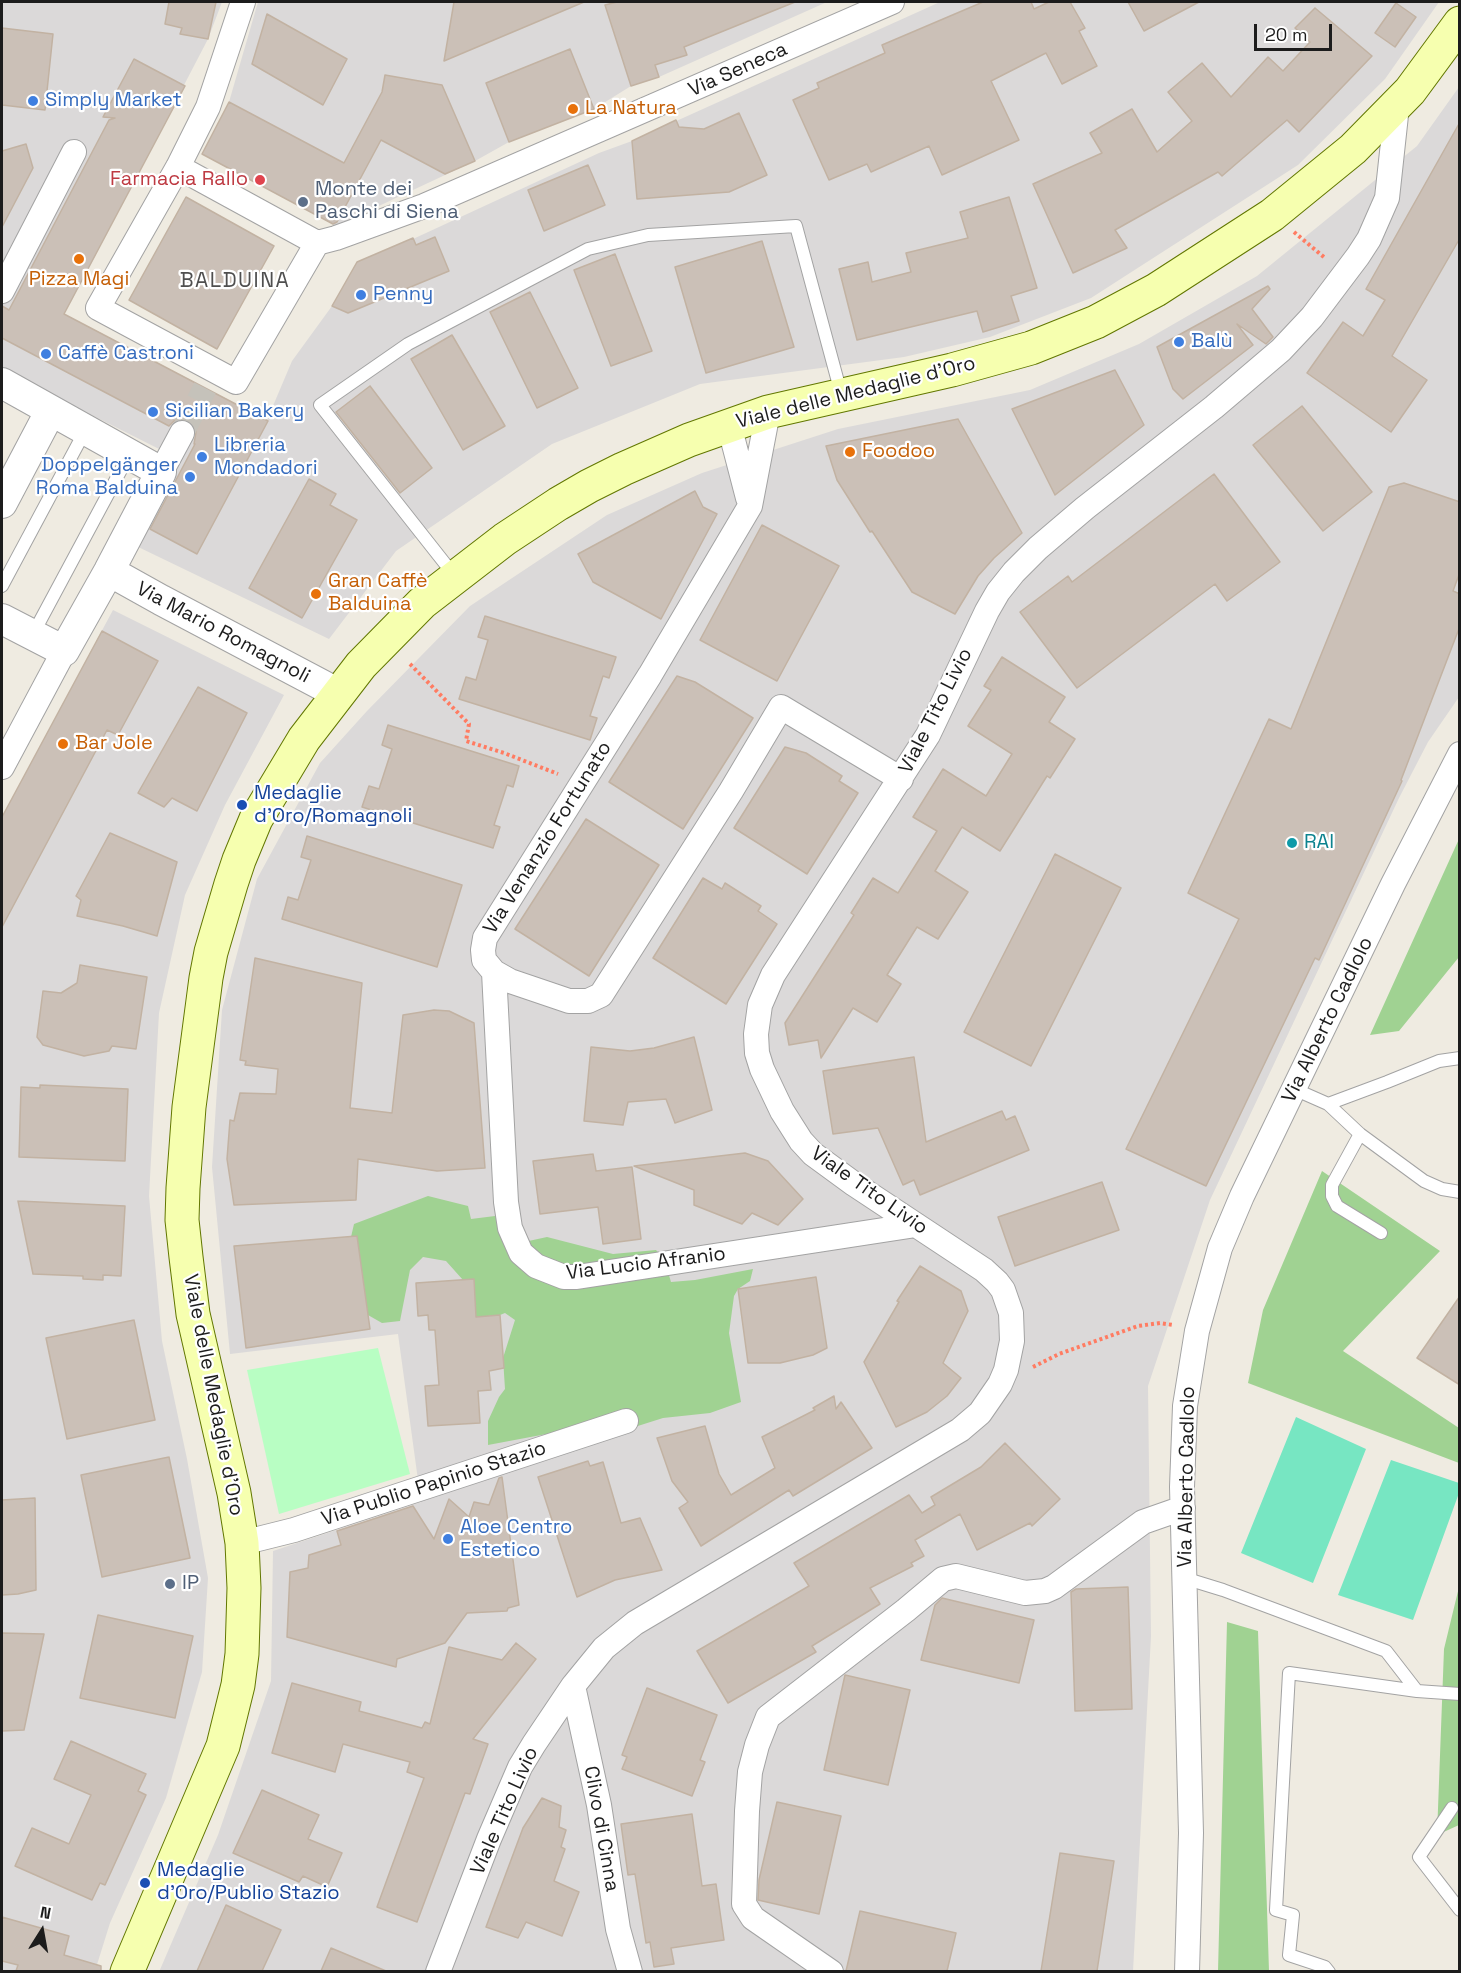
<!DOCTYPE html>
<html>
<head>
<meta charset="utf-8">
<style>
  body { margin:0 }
  #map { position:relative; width:1461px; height:1973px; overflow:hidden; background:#efebe1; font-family:"Space Grotesk",sans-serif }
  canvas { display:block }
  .frame { position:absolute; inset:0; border:3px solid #1c1c1c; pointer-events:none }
  .north { position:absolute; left:12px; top:1901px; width:60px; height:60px; -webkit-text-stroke:4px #fff; paint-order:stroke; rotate:11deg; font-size:16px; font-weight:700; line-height:24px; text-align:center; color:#1c1c1c }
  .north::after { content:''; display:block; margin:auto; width:21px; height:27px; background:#1c1c1c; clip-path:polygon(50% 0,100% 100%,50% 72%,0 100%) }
  .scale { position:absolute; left:1254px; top:24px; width:78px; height:27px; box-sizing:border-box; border:3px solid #1c1c1c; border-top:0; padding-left:8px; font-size:18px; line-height:21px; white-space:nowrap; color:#1c1c1c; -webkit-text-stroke:4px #fff; paint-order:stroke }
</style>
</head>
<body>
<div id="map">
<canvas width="1461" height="1973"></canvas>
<div class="frame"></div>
<div class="north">N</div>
<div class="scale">20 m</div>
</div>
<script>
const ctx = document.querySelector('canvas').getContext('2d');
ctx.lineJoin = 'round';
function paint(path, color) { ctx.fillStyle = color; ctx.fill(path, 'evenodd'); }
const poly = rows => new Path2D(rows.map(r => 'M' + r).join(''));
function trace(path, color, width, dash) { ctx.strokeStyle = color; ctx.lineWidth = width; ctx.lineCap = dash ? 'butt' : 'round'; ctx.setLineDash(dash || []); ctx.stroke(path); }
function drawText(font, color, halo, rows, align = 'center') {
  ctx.font = font + ' "Space Grotesk",sans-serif'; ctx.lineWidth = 4.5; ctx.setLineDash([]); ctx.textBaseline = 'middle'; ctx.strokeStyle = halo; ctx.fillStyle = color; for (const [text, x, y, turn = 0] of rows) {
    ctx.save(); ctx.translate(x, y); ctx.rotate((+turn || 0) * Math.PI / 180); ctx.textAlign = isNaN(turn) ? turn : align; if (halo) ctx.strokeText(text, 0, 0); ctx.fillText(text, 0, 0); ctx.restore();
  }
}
const residential = poly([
  [2,2,222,2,208,39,71,302,61,297,55,309,267,420,292,361,332,306,357,262,413,239,599,153,632,141,940,2,1439,2,1385,79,1298,165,1091,298,990,337,904,357,700,384,552,444,396,551,329,639,132,544,177,458,2,370],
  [258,2,827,2,659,77,631,86,594,109,509,142,475,161,336,226,202,154,229,102],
  [1459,87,1459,697,1428,742,1399,798,1210,1200,1148,1386,1151,1636,1133,1971,159,1972,218,1835,271,1681,273,1551,421,1502,398,1334,230,1354,212,1167,222,1010,257,879,320,763,367,711,470,606,607,515,702,473,838,429,1030,390,1139,344,1257,276,1417,146],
  [113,610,284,695,225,805,185,895,159,1013,149,1196,162,1341,187,1459,208,1578,202,1672,166,1798,110,1923,95,1971,2,1972,2,817]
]);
const forest = poly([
  [1459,839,1459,957,1399,1031,1370,1035],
  [1322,1171,1440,1251,1343,1351,1459,1428,1459,1463,1248,1383,1263,1310],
  [428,1196,468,1206,471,1219,503,1215,522,1224,524,1242,547,1237,613,1254,656,1250,664,1259,671,1282,695,1280,753,1269,750,1281,738,1289,734,1296,729,1333,741,1402,710,1413,663,1418,622,1431,589,1426,488,1445,488,1421,499,1397,505,1389,503,1358,515,1320,505,1313,500,1315,476,1317,473,1279,463,1280,446,1261,423,1257,410,1270,400,1321,382,1323,368,1315,357,1237,351,1237,354,1224],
  [1459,1587,1459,1825,1437,1835,1444,1649],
  [1227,1622,1258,1631,1269,1971,1218,1971]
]);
const park = poly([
  [378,1348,410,1474,279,1514,247,1370]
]);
const pitch = poly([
  [1296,1417,1366,1449,1313,1583,1241,1553],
  [1391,1460,1459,1483,1459,1493,1413,1620,1338,1595]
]);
const building = poly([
  [169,2,216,2,208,39,180,34,182,28,165,24,169,2],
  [454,2,584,2,444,61,454,2],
  [617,2,795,2,684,47,687,55,655,65,659,77,631,86,605,5,617,2],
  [983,2,1031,2,1034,9,1049,2,1070,2,1085,28,1079,31,1097,66,1062,84,1046,53,991,81,1019,140,942,175,929,146,871,172,867,164,829,180,793,100,819,88,817,83,885,53,882,45,983,2],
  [1128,2,1199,2,1144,31,1128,2],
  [1396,3,1416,17,1395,47,1375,33,1396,3],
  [1315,8,1372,56,1299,132,1287,120,1222,176,1218,172,1115,230,1127,248,1073,273,1033,184,1102,153,1090,133,1132,109,1157,152,1192,121,1168,92,1202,63,1231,97,1268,57,1283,71,1310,42,1295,28,1315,8],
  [267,14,347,59,323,105,252,64,267,14],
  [2,28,53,34,45,110,2,105,2,28],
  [570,49,594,109,509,142,486,83,570,49],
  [134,59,185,86,64,314,268,421,197,554,150,529,195,444,194,444,196,432,194,425,188,420,181,419,174,421,169,426,2,338,2,306,9,310,109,120,115,118,103,117,134,59],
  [385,75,442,85,475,161,445,174,381,140,337,222,333,224,202,154,229,102,344,163,382,92,385,75],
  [739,113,767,175,729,192,637,199,632,141,676,120,679,127,704,129,739,113],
  [1460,122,1460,238,1392,356,1427,380,1391,432,1307,373,1343,322,1363,336,1385,300,1366,289,1460,122],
  [26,144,33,168,2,227,2,151,26,144],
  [588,165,605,205,544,231,528,190,588,165],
  [186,197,274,246,217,349,129,300,186,197],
  [1009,197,1037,288,1011,296,1019,321,983,332,977,311,857,340,839,269,868,262,872,282,911,272,906,253,968,238,960,212,1009,197],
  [435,237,449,271,348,313,332,306,357,262,413,238,416,245,435,237],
  [762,241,794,347,706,373,675,267,762,241],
  [615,254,652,351,611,366,574,270,615,254],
  [1268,286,1270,289,1252,309,1273,337,1266,344,1237,324,1253,345,1183,399,1173,389,1157,347,1268,286],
  [530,292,578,388,537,408,490,312,530,292],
  [452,335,505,426,463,450,411,359,452,335],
  [1115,370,1144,425,1055,495,1012,409,1115,370],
  [370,386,432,468,400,493,336,412,370,386],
  [1302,406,1372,492,1323,531,1253,445,1302,406],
  [958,419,1022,533,994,558,978,576,955,614,912,592,872,531,870,532,837,480,826,446,958,419],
  [1214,474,1280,562,1227,601,1215,584,1077,688,1020,612,1068,576,1072,582,1214,474],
  [309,479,336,494,330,505,357,520,302,618,249,588,309,479],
  [1404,483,1460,502,1460,572,1453,591,1460,594,1460,626,1401,780,1402,781,1319,960,1315,958,1206,1186,1126,1149,1239,919,1188,893,1269,719,1291,729,1389,487,1404,483],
  [695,491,703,507,717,514,661,619,593,582,578,554,695,491],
  [762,525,839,566,777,681,700,640,762,525],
  [485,616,616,657,609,678,603,676,590,716,597,718,590,740,459,699,466,677,476,680,488,640,478,637,485,616],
  [102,631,158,661,118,735,107,730,2,927,2,817,102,631],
  [1002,657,1065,697,1049,722,1075,739,1050,778,1047,776,1000,851,962,827,935,871,968,892,938,939,917,927,887,975,901,984,877,1022,853,1008,821,1058,818,1040,789,1045,785,1023,854,915,851,913,873,878,898,893,937,831,913,817,943,769,986,796,1012,754,968,726,991,690,984,686,1002,657],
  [677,676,695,682,753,718,683,829,609,782,677,676],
  [198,687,247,713,197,811,172,798,164,807,138,793,198,687],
  [388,725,519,766,513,787,507,785,494,825,500,827,493,848,362,807,369,786,379,789,392,749,382,745,388,725],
  [785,747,806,753,842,776,839,781,858,793,807,874,734,828,785,747],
  [586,819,659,865,589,976,515,929,586,819],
  [110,833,177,862,157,936,123,926,77,916,81,900,76,896,110,833],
  [307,836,462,885,437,967,282,919,288,897,298,900,311,860,301,857,307,836],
  [1055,854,1121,888,1031,1066,964,1032,1055,854],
  [703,878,722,889,725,883,761,906,758,911,777,924,726,1004,653,958,703,878],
  [255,958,362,983,350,1108,392,1113,403,1015,434,1010,449,1011,474,1023,485,1168,437,1171,358,1159,356,1200,234,1205,227,1159,230,1120,234,1121,240,1093,276,1094,278,1069,245,1065,246,1061,240,1060,255,958],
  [80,965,147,977,136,1049,112,1046,109,1051,84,1056,43,1045,37,1037,43,991,61,993,77,983,80,965],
  [694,1037,712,1110,675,1123,666,1099,628,1102,623,1125,584,1121,591,1047,630,1051,654,1048,694,1037],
  [914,1057,926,1142,1002,1111,1006,1120,1015,1116,1029,1150,920,1195,914,1180,903,1185,878,1128,833,1134,823,1071,914,1057],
  [40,1085,128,1089,125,1161,19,1157,21,1087,40,1088,40,1085],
  [745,1153,768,1161,803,1199,778,1225,752,1213,742,1224,694,1205,694,1190,634,1166,745,1153],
  [593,1154,596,1171,632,1167,641,1239,603,1244,598,1207,540,1214,533,1161,593,1154],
  [1102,1182,1119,1230,1015,1266,998,1217,1102,1182],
  [18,1201,125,1206,121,1276,103,1275,103,1280,83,1279,83,1276,33,1274,18,1201],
  [357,1236,370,1329,246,1348,234,1246,357,1236],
  [920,1266,961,1291,968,1311,943,1363,961,1378,947,1396,927,1412,896,1427,864,1362,899,1302,897,1301,920,1266],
  [816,1277,827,1348,813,1355,780,1363,748,1363,738,1289,816,1277],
  [474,1279,476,1317,500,1315,504,1368,489,1371,491,1390,478,1391,480,1423,428,1426,425,1386,439,1385,435,1330,429,1330,428,1315,418,1316,416,1283,474,1279],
  [1460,1296,1460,1385,1417,1358,1460,1296],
  [134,1320,155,1420,67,1439,46,1338,134,1320],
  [834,1396,836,1409,841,1402,872,1448,793,1496,789,1490,701,1546,679,1508,688,1502,672,1481,657,1438,705,1426,719,1474,731,1495,775,1468,762,1437,815,1410,813,1408,834,1396],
  [1005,1443,1060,1499,1032,1526,1030,1523,977,1550,960,1514,915,1540,924,1556,911,1563,913,1566,870,1588,880,1604,812,1646,816,1652,728,1703,697,1651,809,1586,794,1563,909,1495,922,1513,935,1505,931,1497,981,1467,1005,1443],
  [169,1457,190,1558,102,1577,81,1475,169,1457],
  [588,1461,590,1466,603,1462,621,1523,640,1518,662,1570,615,1580,577,1597,538,1477,588,1461],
  [502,1477,519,1605,508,1608,507,1611,467,1613,445,1643,397,1659,396,1667,287,1637,290,1572,308,1568,309,1555,341,1545,337,1531,413,1506,434,1539,449,1499,469,1517,474,1502,489,1505,499,1478,502,1477],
  [35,1498,36,1590,18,1594,2,1595,2,1500,35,1498],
  [1128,1587,1132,1709,1075,1711,1071,1592,1076,1589,1128,1587],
  [942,1598,1034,1620,1019,1683,921,1660,935,1605,942,1598],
  [98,1615,193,1636,175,1718,80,1698,98,1615],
  [2,1633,44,1634,24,1730,2,1731,2,1633],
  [516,1643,536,1659,473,1739,488,1744,470,1794,465,1793,417,1922,377,1907,424,1778,407,1772,410,1762,343,1744,335,1772,272,1753,292,1683,361,1702,359,1711,422,1728,425,1722,430,1724,449,1647,502,1660,516,1643],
  [845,1675,910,1690,888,1785,824,1770,845,1675],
  [647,1688,717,1715,700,1760,705,1762,692,1796,622,1769,627,1757,622,1755,647,1688],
  [71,1741,146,1774,138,1791,146,1795,105,1885,100,1883,92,1900,15,1866,32,1828,69,1844,91,1795,54,1779,71,1741],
  [262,1790,319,1815,308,1839,342,1853,327,1887,303,1876,299,1882,233,1853,262,1790],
  [542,1798,561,1806,559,1827,566,1830,561,1847,565,1849,554,1881,579,1892,562,1936,526,1922,518,1938,486,1927,523,1828,542,1798],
  [777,1802,841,1816,819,1914,758,1900,759,1880,777,1802],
  [692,1814,702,1886,716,1884,724,1940,671,1948,674,1964,654,1967,650,1942,646,1943,635,1874,628,1875,621,1824,692,1814],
  [1060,1853,1114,1861,1097,1971,1041,1971,1060,1853],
  [226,1905,281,1930,262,1971,197,1971,226,1905],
  [860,1911,956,1933,947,1971,846,1971,860,1911],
  [2,1917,69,1936,64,1955,101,1966,101,1971,16,1971,18,1965,2,1961,2,1917],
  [331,1948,386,1971,321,1971,331,1948]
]);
const minorTunnel = poly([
  [182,433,205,388]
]);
const path = poly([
  [1294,232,1325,258],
  [410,664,469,724,466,741,504,753,558,774],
  [1033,1367,1059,1354,1138,1326,1160,1323,1173,1325]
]);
const service = poly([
  [454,575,320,405,408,344,588,249,648,235,796,226,841,393],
  [2,586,85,431],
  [33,634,129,455],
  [1294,1089,1328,1104,1360,1134,1424,1181,1442,1189,1460,1192],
  [1328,1104,1387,1082,1439,1061,1460,1058],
  [1360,1134,1332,1185,1332,1196,1337,1206,1381,1233],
  [1184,1578,1223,1590,1386,1651,1417,1691,1460,1694],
  [1452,1808,1419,1857,1460,1910],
  [1329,1972,1325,1967,1289,1955,1293,1915,1276,1910,1289,1673,1417,1691]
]);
const minor = poly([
  [243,2,208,107,178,167,98,308,236,382,317,243],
  [178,167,317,243],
  [317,243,336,238,424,206,892,2],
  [2,291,74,152],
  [768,412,750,506,650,675,485,938,483,950,484,960,494,972,510,981,569,1001,588,1001,601,995,731,791,781,707,901,779],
  [729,425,748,498],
  [161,472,182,433],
  [2,767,64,651],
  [494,972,506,1202,510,1228,521,1253,536,1266,564,1277,577,1277,916,1225],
  [242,1543,294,1530,626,1421],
  [573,1686,599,1805,618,1929,630,1972],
  [438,1972,489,1839,520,1767,534,1744,573,1686,604,1648,635,1623,960,1430,980,1413,1000,1384,1006,1370,1012,1341,1011,1313,1003,1290,997,1282,984,1270,854,1184,813,1154,801,1141,782,1111,762,1069,757,1053,756,1034,760,1005,773,975,928,735,987,611,998,592,1014,572,1038,548,1085,508,1214,407,1281,350,1312,317,1358,256,1369,239,1387,198,1397,106],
  [831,1972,753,1918,744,1904,747,1811,750,1772,757,1745,768,1717,906,1610,943,1579,956,1576,1025,1593,1045,1591,1054,1587,1143,1522,1183,1508],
  [1187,1972,1191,1833,1182,1487,1185,1406,1197,1331,1220,1248,1242,1196,1393,884,1460,754]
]);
const tertiary = poly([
  [2,383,161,472,109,571,64,651,2,619],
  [2,503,50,412],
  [109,571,161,600,337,693]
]);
const secondary = poly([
  [127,1972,223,1746,238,1685,242,1654,244,1588,242,1543,234,1493,193,1314,186,1257,182,1220,183,1188,189,1107,206,978,211,952,231,884,239,860,256,819,304,739,361,665,422,603,505,539,558,504,589,486,623,469,689,440,768,412,952,370,1031,348,1096,322,1156,290,1272,215,1353,149,1410,91,1460,23]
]);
const markers = [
  [33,101,6,"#3f7fe0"],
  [573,109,6,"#e8710a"],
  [260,180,6,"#e0444e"],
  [303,202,6,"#5c6f8a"],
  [79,259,6,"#e8710a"],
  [361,295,6,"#3f7fe0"],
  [1179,342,6,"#3f7fe0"],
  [46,354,6,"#3f7fe0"],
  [153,412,6,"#3f7fe0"],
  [850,452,6,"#e8710a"],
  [202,457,6,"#3f7fe0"],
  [190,477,6,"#3f7fe0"],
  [316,594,6,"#e8710a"],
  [63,744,6,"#e8710a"],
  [242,805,6,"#1a4fb4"],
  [1292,843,6,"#0f9aa8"],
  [448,1539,6,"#3f7fe0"],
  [170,1584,6,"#5c6f8a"],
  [145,1883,6,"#1a4fb4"]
];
const streetNames = [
  ["Via Seneca",738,70,-24],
  ["Viale delle Medaglie d'Oro",856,393,-14],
  ["Via Mario Romagnoli",223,633,28],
  ["Viale Tito Livio",936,711,-63],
  ["Via Venanzio Fortunato",548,838,-58],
  ["Via Alberto Cadlolo",1328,1020,-64],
  ["Viale Tito Livio",869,1191,35],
  ["Via Lucio Afranio",646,1264,-7],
  ["Viale delle Medaglie d'Oro",213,1395,79],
  ["Via Alberto Cadlolo",1187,1477,-89],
  ["Via Publio Papinio Stazio",434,1484,-18],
  ["Viale Tito Livio",505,1811,-66],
  ["Clivo di Cinna",601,1829,80]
];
const shopNames = [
  ["Simply Market",45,101],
  ["Penny",373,295],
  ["Balù",1191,342],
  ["Caffè Castroni",58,354],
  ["Sicilian Bakery",165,412],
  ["Libreria",214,446],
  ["Mondadori",214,469],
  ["Doppelgänger",178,466,"right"],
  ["Roma Balduina",178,489,"right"],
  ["Aloe Centro",460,1528],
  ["Estetico",460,1551]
];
const foodNames = [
  ["La Natura",585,109],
  ["Pizza Magi",79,280,"center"],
  ["Foodoo",862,452],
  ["Gran Caffè",328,582],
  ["Balduina",328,605],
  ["Bar Jole",75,744]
];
const healthNames = [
  ["Farmacia Rallo",248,180]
];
const serviceNames = [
  ["Monte dei",315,190],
  ["Paschi di Siena",315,213],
  ["IP",182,1584]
];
const transitNames = [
  ["Medaglie",254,794],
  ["d'Oro/Romagnoli",254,817],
  ["Medaglie",157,1871],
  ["d'Oro/Publio Stazio",157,1894]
];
const cultureNames = [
  ["RAI",1304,843]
];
const neighbourhoodNames = [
  ["BALDUINA",235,281]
];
paint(residential, '#dbd9d9');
paint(forest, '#a0d292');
paint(park, '#b8fec3');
paint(pitch, '#77e6c2');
paint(building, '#cbc0b7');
trace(building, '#c2b2a2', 1.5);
trace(minorTunnel, '#c5c2ba', 24, [24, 12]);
trace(service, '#a3a3a3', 14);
trace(minor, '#a3a3a3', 26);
trace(tertiary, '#a3a3a3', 32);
trace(secondary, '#627700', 35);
trace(path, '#ff7c62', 4, [3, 3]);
trace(service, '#fff', 12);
trace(minor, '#fff', 24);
trace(tertiary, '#fff', 30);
trace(secondary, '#f6ffaf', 33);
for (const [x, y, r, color] of markers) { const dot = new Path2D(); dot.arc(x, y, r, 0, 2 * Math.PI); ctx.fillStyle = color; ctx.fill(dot); trace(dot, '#fff', 2); }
drawText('20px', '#1c1c1c', '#fff', streetNames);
drawText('20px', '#366cbe', '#fff', shopNames, 'left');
drawText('20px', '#c56008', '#fff', foodNames, 'left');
drawText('20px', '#be3a42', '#fff', healthNames, 'right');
drawText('20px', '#4e5e75', '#fff', serviceNames, 'left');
drawText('20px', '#164399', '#fff', transitNames, 'left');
drawText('20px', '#0d838f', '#fff', cultureNames, 'left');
ctx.letterSpacing = '1.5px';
drawText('21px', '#4f4f4f', '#fff', neighbourhoodNames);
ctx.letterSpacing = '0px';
</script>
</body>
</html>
